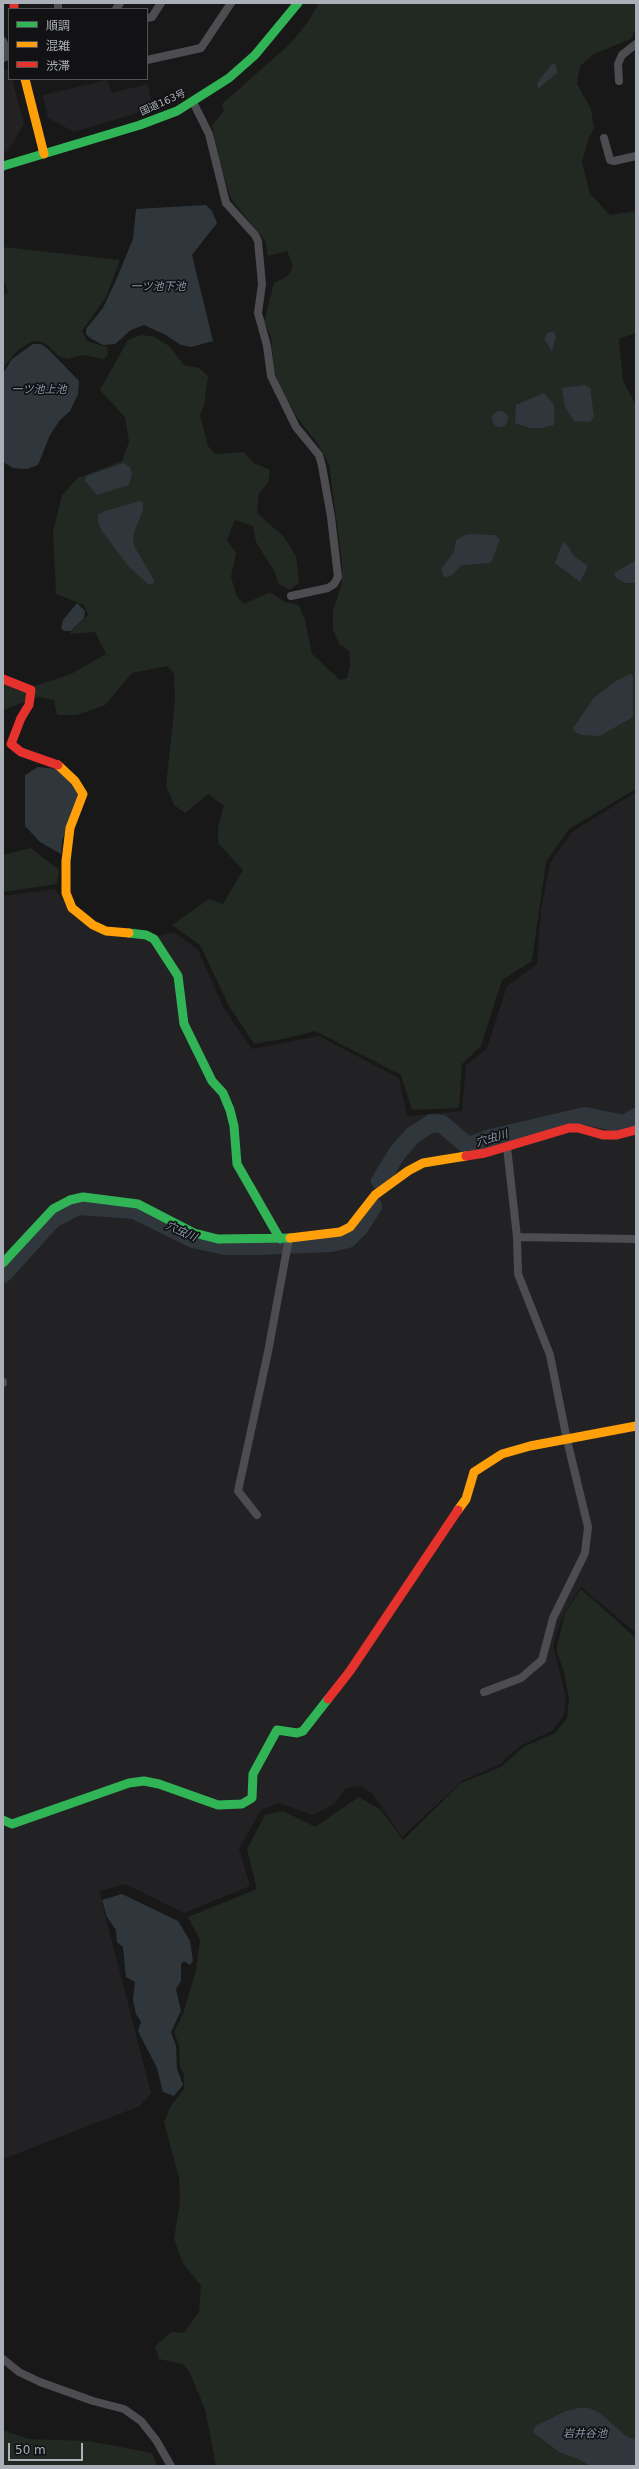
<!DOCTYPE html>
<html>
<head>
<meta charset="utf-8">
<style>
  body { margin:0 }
  #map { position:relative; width:639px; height:2469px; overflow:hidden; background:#181818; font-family:"DejaVu Sans","Noto Sans JP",sans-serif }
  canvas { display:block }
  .frame { position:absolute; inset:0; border:4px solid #abafb7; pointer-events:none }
  .legend { position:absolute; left:8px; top:8px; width:140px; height:72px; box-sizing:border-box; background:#121214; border:1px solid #4f5155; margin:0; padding:5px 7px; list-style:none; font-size:12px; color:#abafb7 }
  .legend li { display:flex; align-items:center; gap:8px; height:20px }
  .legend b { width:20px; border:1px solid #4f5155 }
  .scale { position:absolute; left:8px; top:2443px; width:75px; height:18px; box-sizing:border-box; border:2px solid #abafb7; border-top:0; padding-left:5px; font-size:12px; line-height:14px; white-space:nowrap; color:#abafb7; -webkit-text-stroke:3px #121214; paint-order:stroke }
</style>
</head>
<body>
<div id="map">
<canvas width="639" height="2469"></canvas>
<div class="frame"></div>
<ul class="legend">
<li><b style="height:5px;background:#30b455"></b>順調</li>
<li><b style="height:5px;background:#ff9f0a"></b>混雑</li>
<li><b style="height:5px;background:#e5322d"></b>渋滞</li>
</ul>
<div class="scale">50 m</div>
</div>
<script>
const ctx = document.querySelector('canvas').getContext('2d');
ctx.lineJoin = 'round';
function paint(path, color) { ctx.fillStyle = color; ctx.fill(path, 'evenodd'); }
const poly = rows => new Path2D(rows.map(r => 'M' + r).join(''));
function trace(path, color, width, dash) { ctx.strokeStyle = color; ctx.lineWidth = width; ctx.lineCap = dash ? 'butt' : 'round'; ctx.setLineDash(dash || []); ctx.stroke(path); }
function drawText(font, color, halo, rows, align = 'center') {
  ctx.font = font + ' "DejaVu Sans","Noto Sans JP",sans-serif'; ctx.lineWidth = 3.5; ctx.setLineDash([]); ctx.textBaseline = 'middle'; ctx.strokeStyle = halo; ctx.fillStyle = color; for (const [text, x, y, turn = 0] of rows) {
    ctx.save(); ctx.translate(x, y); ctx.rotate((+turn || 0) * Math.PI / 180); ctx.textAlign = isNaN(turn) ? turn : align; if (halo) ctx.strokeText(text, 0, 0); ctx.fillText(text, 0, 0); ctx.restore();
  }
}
const built = poly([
  [3,68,9,71,9,79,12,79,24,124,8,151,3,152],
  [107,80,112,93,148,84,153,108,74,132,48,118,43,95],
  [636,792,636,1633,581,1587,564,1613,553,1645,566,1698,564,1715,552,1731,520,1746,500,1764,462,1781,402,1837,372,1793,360,1786,346,1788,334,1804,313,1815,279,1803,261,1810,239,1849,250,1886,184,1913,125,1884,99,1891,151,2093,140,2106,3,2159,3,896,55,889,76,918,147,939,174,932,198,950,224,1009,252,1049,319,1036,399,1078,407,1116,462,1111,466,1065,487,1048,507,986,537,964,541,910,550,863,572,832]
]);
const green = poly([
  [319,3,636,3,636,28,631,39,594,54,580,66,577,84,591,109,594,128,588,140,582,162,590,194,610,215,636,211,636,333,619,339,623,381,636,405,636,789,569,829,546,862,532,961,502,980,481,1046,462,1064,459,1108,412,1110,401,1075,315,1031,288,1038,254,1044,229,1006,200,945,172,925,209,899,223,904,243,870,218,843,218,827,224,806,208,794,185,813,174,805,166,786,175,702,174,674,167,666,132,673,105,705,77,715,57,715,54,700,38,697,3,710,3,683,20,691,71,674,106,654,95,632,69,634,88,615,84,605,56,594,53,532,62,495,78,478,122,461,129,442,125,417,100,390,128,340,141,335,155,337,169,346,184,365,199,368,208,376,204,406,200,415,208,446,215,454,244,452,254,463,270,470,268,483,259,493,257,513,284,537,296,556,299,583,290,590,279,584,274,571,256,542,253,526,235,520,227,540,236,553,231,577,237,597,244,604,270,592,285,602,299,605,305,620,312,654,340,680,347,678,350,666,349,651,339,644,333,630,333,611,342,583,342,563,329,464,318,444,296,416,280,386,274,370,271,336,264,322,274,283,288,276,293,266,287,251,268,256,265,241,231,199,221,167,212,125,224,111,222,104,291,43,307,23],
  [3,247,120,260,106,297,82,331,87,341,107,347,108,355,103,359,82,355,68,359,60,357,46,344,38,341,31,342,18,350,3,368,3,295,8,293,3,278],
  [31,848,59,870,57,884,3,892,3,855],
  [581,1589,636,1638,636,2466,216,2466,205,2409,189,2371,182,2364,159,2359,155,2346,171,2332,184,2333,199,2312,201,2286,183,2263,174,2239,180,2202,179,2178,164,2122,170,2107,184,2089,184,2074,180,2067,179,2045,174,2032,183,2014,196,1970,200,1940,188,1917,257,1889,247,1849,265,1815,283,1811,315,1827,359,1797,381,1810,403,1840,461,1783,501,1767,523,1747,555,1733,567,1718,569,1699,564,1671,556,1650,565,1613],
  [3,2430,28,2439,89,2441,152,2453,157,2466,3,2466]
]);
const water = poly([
  [553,63,556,65,557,73,539,88,537,85,540,79],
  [206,205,212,211,217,223,192,255,213,341,191,347,181,345,166,335,144,325,131,330,115,344,103,345,90,338,86,334,86,329,103,308,117,278,133,239,136,209],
  [549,332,554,332,556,336,552,352,544,338],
  [33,344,41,344,48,349,79,381,78,394,70,411,60,420,50,435,38,465,27,469,13,468,3,462,3,373,12,359],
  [585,385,590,388,594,417,590,422,574,421,565,407,562,388],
  [544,393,554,405,554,425,541,428,530,428,515,423,516,405],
  '492 419a8 8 0 1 1 16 0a8 8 0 1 1-16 0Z',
  [124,463,130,467,132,474,129,485,97,495,85,481,86,476],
  [140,501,143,502,143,510,133,535,134,546,154,580,153,584,148,584,129,567,102,531,98,522,98,515,105,511],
  [473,534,495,535,500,539,491,563,462,565,451,576,444,577,441,569,454,552,456,540,465,535],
  [563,542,567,545,574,556,588,566,580,582,555,563],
  [636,560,636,583,626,583,616,578,614,574,616,572],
  [77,603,85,611,84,618,71,631,64,631,61,628,63,620],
  [630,674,633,675,633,717,600,736,581,735,574,731,573,728,594,698,614,682],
  [38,767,57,769,70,780,79,794,62,841,61,854,40,842,25,826,25,775],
  [122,1894,178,1921,190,1941,193,1961,190,1965,184,1961,181,1964,181,1981,176,1989,181,2011,171,2032,176,2046,177,2069,183,2085,174,2096,163,2092,157,2068,138,2031,141,2022,136,2014,133,2000,135,1982,126,1977,123,1947,117,1942,116,1930,107,1917,102,1900],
  [579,2408,589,2408,601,2414,626,2436,636,2440,636,2466,591,2466,578,2459,559,2452,533,2432,535,2426,566,2411]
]);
const river = poly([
  [380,1181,398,1152,413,1135,432,1123,442,1124,468,1146,491,1138,585,1116,624,1124,636,1117],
  [3,1274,53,1219,78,1206,134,1210,193,1239,225,1246,257,1246,331,1243,348,1239,360,1227,373,1206]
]);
const street = poly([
  [58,9,58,3],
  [116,9,120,3],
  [147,18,152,17,161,3],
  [3,41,6,49],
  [3,58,9,56],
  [147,60,201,48,231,3],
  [619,81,618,64,622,55,636,44],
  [193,102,209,134,226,203,255,235,258,241,262,284,258,313,267,346,271,376,296,427,319,455,322,466,331,517,338,577,334,584,328,588,291,596],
  [604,138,610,160,614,161,636,156],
  [517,1237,636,1239],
  [3,1382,3,1383],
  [257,1515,238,1491,268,1352,289,1238],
  [484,1692,521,1678,542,1660,553,1618,585,1553,588,1527,567,1440,550,1355,518,1274,517,1237,507,1147],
  [3,2359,19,2372,40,2382,93,2401,124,2409,141,2421,156,2440,171,2466]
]);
const fast = poly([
  [3,166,140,125,177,111,229,78,255,55,298,3],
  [129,933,146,935,154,939,178,976,184,1024,212,1081,223,1093,230,1110,234,1126,237,1164,280,1239],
  [3,1263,53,1209,70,1200,83,1197,138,1204,194,1233,218,1239,290,1238],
  [3,1820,12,1824,129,1783,144,1781,159,1784,218,1805,242,1804,252,1798,253,1774,277,1730,297,1733,303,1731,328,1699]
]);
const slow = poly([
  [25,79,44,154],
  [58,765,75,781,83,794,70,828,66,861,66,893,72,908,93,925,106,931,129,933],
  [290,1238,340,1232,350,1227,375,1195,408,1171,423,1163,466,1156],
  [458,1510,466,1499,474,1472,502,1454,530,1446,636,1426]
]);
const jam = poly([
  [14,3,14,9],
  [3,679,31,690,29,705,21,718,11,744,21,752,58,765],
  [466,1156,485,1153,569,1128,578,1128,603,1135,617,1135,636,1130],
  [328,1699,350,1671,458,1510]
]);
const streetNames = [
  ["国道163号",163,103,-24]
];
const waterNames = [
  ["一ツ池下池",158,287],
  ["一ツ池上池",39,390],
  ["穴虫川",492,1139,-17],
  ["穴虫川",181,1232,24],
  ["岩井谷池",585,2434]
];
paint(built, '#222224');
paint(green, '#222822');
paint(water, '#2f373d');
trace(river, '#2f373d', 18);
trace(street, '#4d4d51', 8);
trace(fast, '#30b455', 9);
trace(slow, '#ff9f0a', 9);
trace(jam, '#e5322d', 9);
drawText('10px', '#abafb7', '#121214', streetNames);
drawText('italic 11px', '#859baf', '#121214', waterNames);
</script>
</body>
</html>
